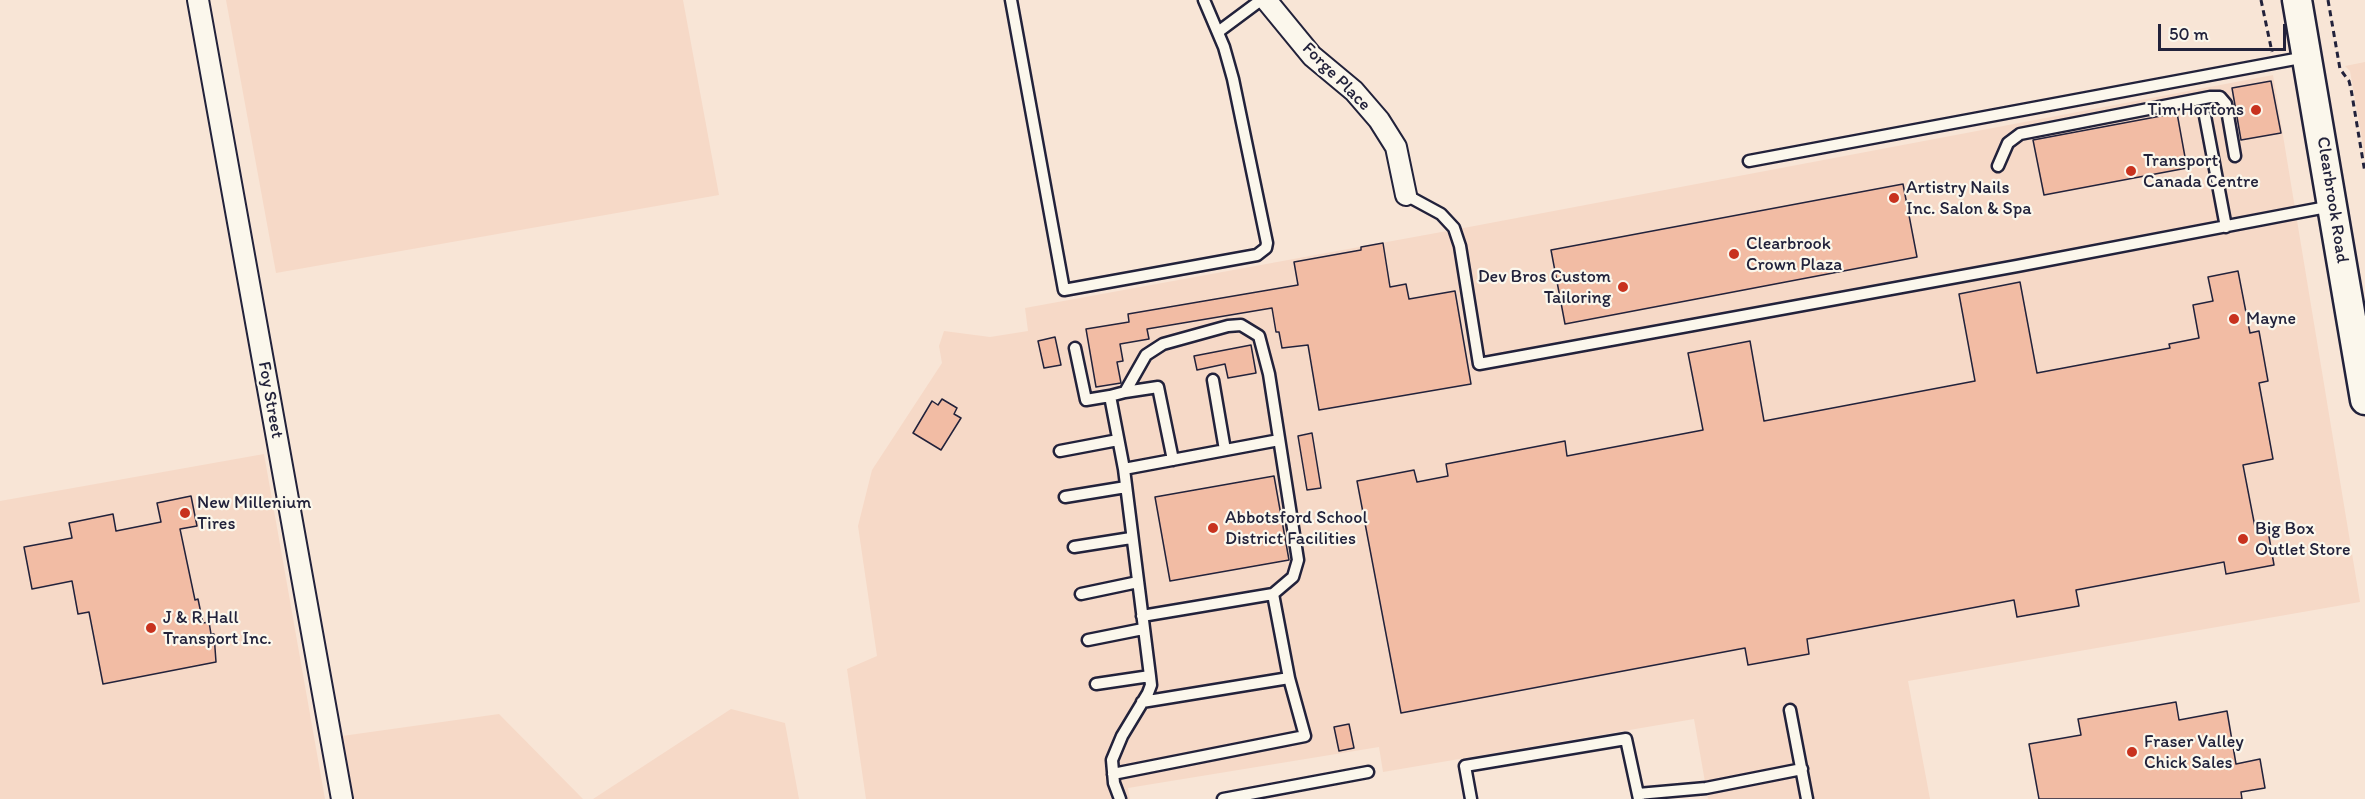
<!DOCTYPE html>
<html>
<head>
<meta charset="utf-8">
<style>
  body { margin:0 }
  #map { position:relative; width:2365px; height:799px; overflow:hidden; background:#f8e5d6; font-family:Itim,sans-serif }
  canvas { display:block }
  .scale { position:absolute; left:2158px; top:24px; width:128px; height:27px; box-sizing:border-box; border:3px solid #22223b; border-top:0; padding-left:8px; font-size:18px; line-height:21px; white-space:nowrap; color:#22223b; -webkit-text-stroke:4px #fbf7ec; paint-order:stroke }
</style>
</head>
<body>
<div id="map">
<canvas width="2365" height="799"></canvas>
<div class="scale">50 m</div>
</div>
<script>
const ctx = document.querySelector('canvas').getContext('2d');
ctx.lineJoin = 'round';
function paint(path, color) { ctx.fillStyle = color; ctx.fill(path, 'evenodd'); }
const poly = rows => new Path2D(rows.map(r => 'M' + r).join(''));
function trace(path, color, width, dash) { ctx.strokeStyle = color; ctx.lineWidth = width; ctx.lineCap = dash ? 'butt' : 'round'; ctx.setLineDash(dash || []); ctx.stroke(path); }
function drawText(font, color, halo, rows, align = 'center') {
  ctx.font = font + ' Itim,sans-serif'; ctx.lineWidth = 4.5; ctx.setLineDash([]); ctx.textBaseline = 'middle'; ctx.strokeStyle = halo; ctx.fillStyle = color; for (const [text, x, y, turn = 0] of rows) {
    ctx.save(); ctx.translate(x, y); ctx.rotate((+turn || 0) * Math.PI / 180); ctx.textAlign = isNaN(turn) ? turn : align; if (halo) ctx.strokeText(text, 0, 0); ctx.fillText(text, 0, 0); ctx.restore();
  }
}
const built = poly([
  [226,0,683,0,719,195,276,273],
  [2365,62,2365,157,2350,71,2345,66],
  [2273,75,2360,602,1908,681,1930,799,1708,799,1694,719,1383,772,1379,747,1128,788,1130,799,866,799,847,669,877,656,858,526,872,470,942,363,939,346,944,331,990,337,1028,331,1025,308,1469,227],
  [264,454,325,799,0,799,0,501],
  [731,709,785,723,799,799,593,799],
  [499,714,583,799,354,799,342,736]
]);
const building = poly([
  [2271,81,2281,133,2241,140,2232,88,2271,81],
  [2177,113,2187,168,2044,195,2033,140,2177,113],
  [1903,184,1917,257,1565,324,1551,250,1903,184],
  [1383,243,1390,287,1406,284,1409,299,1455,291,1471,384,1319,410,1308,345,1282,348,1279,332,1276,332,1272,308,1147,329,1149,339,1120,344,1123,361,1117,362,1121,383,1096,387,1086,329,1129,322,1128,314,1298,285,1294,262,1361,250,1361,247,1383,243],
  [2238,271,2250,333,2259,331,2268,381,2259,383,2273,459,2243,465,2255,527,2267,525,2274,565,2226,574,2224,562,2076,590,2079,606,2017,617,2014,600,1807,639,1809,654,1748,665,1745,648,1401,713,1357,481,1414,470,1417,482,1448,476,1446,464,1565,441,1567,456,1703,430,1688,353,1750,341,1764,421,1975,381,1959,294,2020,282,2037,373,2170,348,2169,344,2199,338,2193,305,2213,301,2208,277,2238,271],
  [1055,337,1061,365,1044,368,1038,341,1055,337],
  [1251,345,1256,373,1228,378,1225,364,1197,370,1194,356,1251,345],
  [942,399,957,408,954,414,961,418,941,450,913,433,932,401,938,405,942,399],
  [1312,433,1321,488,1307,490,1298,436,1312,433],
  [1274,476,1289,560,1170,581,1155,497,1274,476],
  [191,496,197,526,180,529,195,600,198,599,203,623,209,622,211,634,214,634,216,662,103,684,89,612,78,614,72,581,32,589,24,547,72,538,69,523,113,514,116,531,161,522,157,503,191,496],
  [2176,702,2179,720,2227,711,2236,764,2260,759,2265,788,2241,792,2242,799,2039,799,2029,744,2081,735,2078,719,2176,702],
  [1349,724,1354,748,1339,751,1334,727,1349,724]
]);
const path = poly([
  [2261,0,2272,52],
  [2328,0,2340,69,2349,81,2351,89,2365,173]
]);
const lane = poly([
  [1011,0,1064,290,1257,255,1266,248,1267,243,1233,79,1224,47,1204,0],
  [1218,32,1261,0],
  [2205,116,2226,227],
  [1749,161,2306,57],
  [1998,166,2008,143,2020,134,2210,97,2220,97,2226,104,2235,156],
  [1406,195,1441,214,1454,228,1460,246,1479,364,2017,266,2332,206],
  [1075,348,1086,400,1110,396,1124,469,1150,676,1151,685,1148,693,1122,736,1112,760,1114,783,1120,799],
  [1213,380,1225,450],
  [1125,392,1158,387,1173,460],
  [1110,396,1125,392,1146,355,1163,344,1228,326,1241,325,1259,336,1269,374,1298,560,1293,577,1273,594,1289,678,1142,702],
  [1060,451,1118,440],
  [1124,469,1279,440],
  [1065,497,1126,487],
  [1074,547,1131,538],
  [1081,594,1138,582],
  [1142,616,1273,594],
  [1088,640,1143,629],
  [1096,684,1150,676],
  [1790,710,1807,799],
  [1113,774,1305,736,1289,678],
  [1638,794,1706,788,1802,769],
  [1223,799,1368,772],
  [1471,799,1465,766,1626,739,1639,799]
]);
const street = poly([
  [198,0,342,799],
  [1266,0,1312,56,1354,91,1379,120,1396,147,1406,195]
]);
const secondary = poly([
  [2297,0,2365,400]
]);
const markers = [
  [2256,110,6,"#c8321e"],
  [2131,171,6,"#c8321e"],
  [1894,198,6,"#c8321e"],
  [1734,254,6,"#c8321e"],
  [1623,287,6,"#c8321e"],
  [2234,319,6,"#c8321e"],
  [185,513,6,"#c8321e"],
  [1213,528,6,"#c8321e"],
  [2243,539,6,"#c8321e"],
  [151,628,6,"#c8321e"],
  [2132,752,6,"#c8321e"]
];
const streetNames = [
  ["Forge Place",1336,77,45],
  ["Clearbrook Road",2332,200,81],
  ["Foy Street",270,400,80]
];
const poiNames = [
  ["Tim Hortons",2244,110,"right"],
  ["Transport",2143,161],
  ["Canada Centre",2143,182],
  ["Artistry Nails",1906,188],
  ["Inc. Salon & Spa",1906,209],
  ["Clearbrook",1746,244],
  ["Crown Plaza",1746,265],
  ["Dev Bros Custom",1611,277,"right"],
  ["Tailoring",1611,298,"right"],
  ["Mayne",2246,319],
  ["New Millenium",197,503],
  ["Tires",197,524],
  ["Abbotsford School",1225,518],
  ["District Facilities",1225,539],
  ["Big Box",2255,529],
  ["Outlet Store",2255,550],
  ["J & R Hall",163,618],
  ["Transport Inc.",163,639],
  ["Fraser Valley",2144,742],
  ["Chick Sales",2144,763]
];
paint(built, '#f6d9c7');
paint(building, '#f2bca4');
trace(building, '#22223b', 1.5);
trace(lane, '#22223b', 15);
trace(street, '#22223b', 24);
trace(secondary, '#22223b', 33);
trace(path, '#22223b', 3, [6, 4.5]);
trace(lane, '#fbf7ec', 10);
trace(street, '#fbf7ec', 20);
trace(secondary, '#fbf7ec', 28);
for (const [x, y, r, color] of markers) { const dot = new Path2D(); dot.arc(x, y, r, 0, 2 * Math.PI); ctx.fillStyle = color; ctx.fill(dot); trace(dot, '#fbf7ec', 2); }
drawText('18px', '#22223b', '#fbf7ec', streetNames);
drawText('18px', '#22223b', '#fbf7ec', poiNames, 'left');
</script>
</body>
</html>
